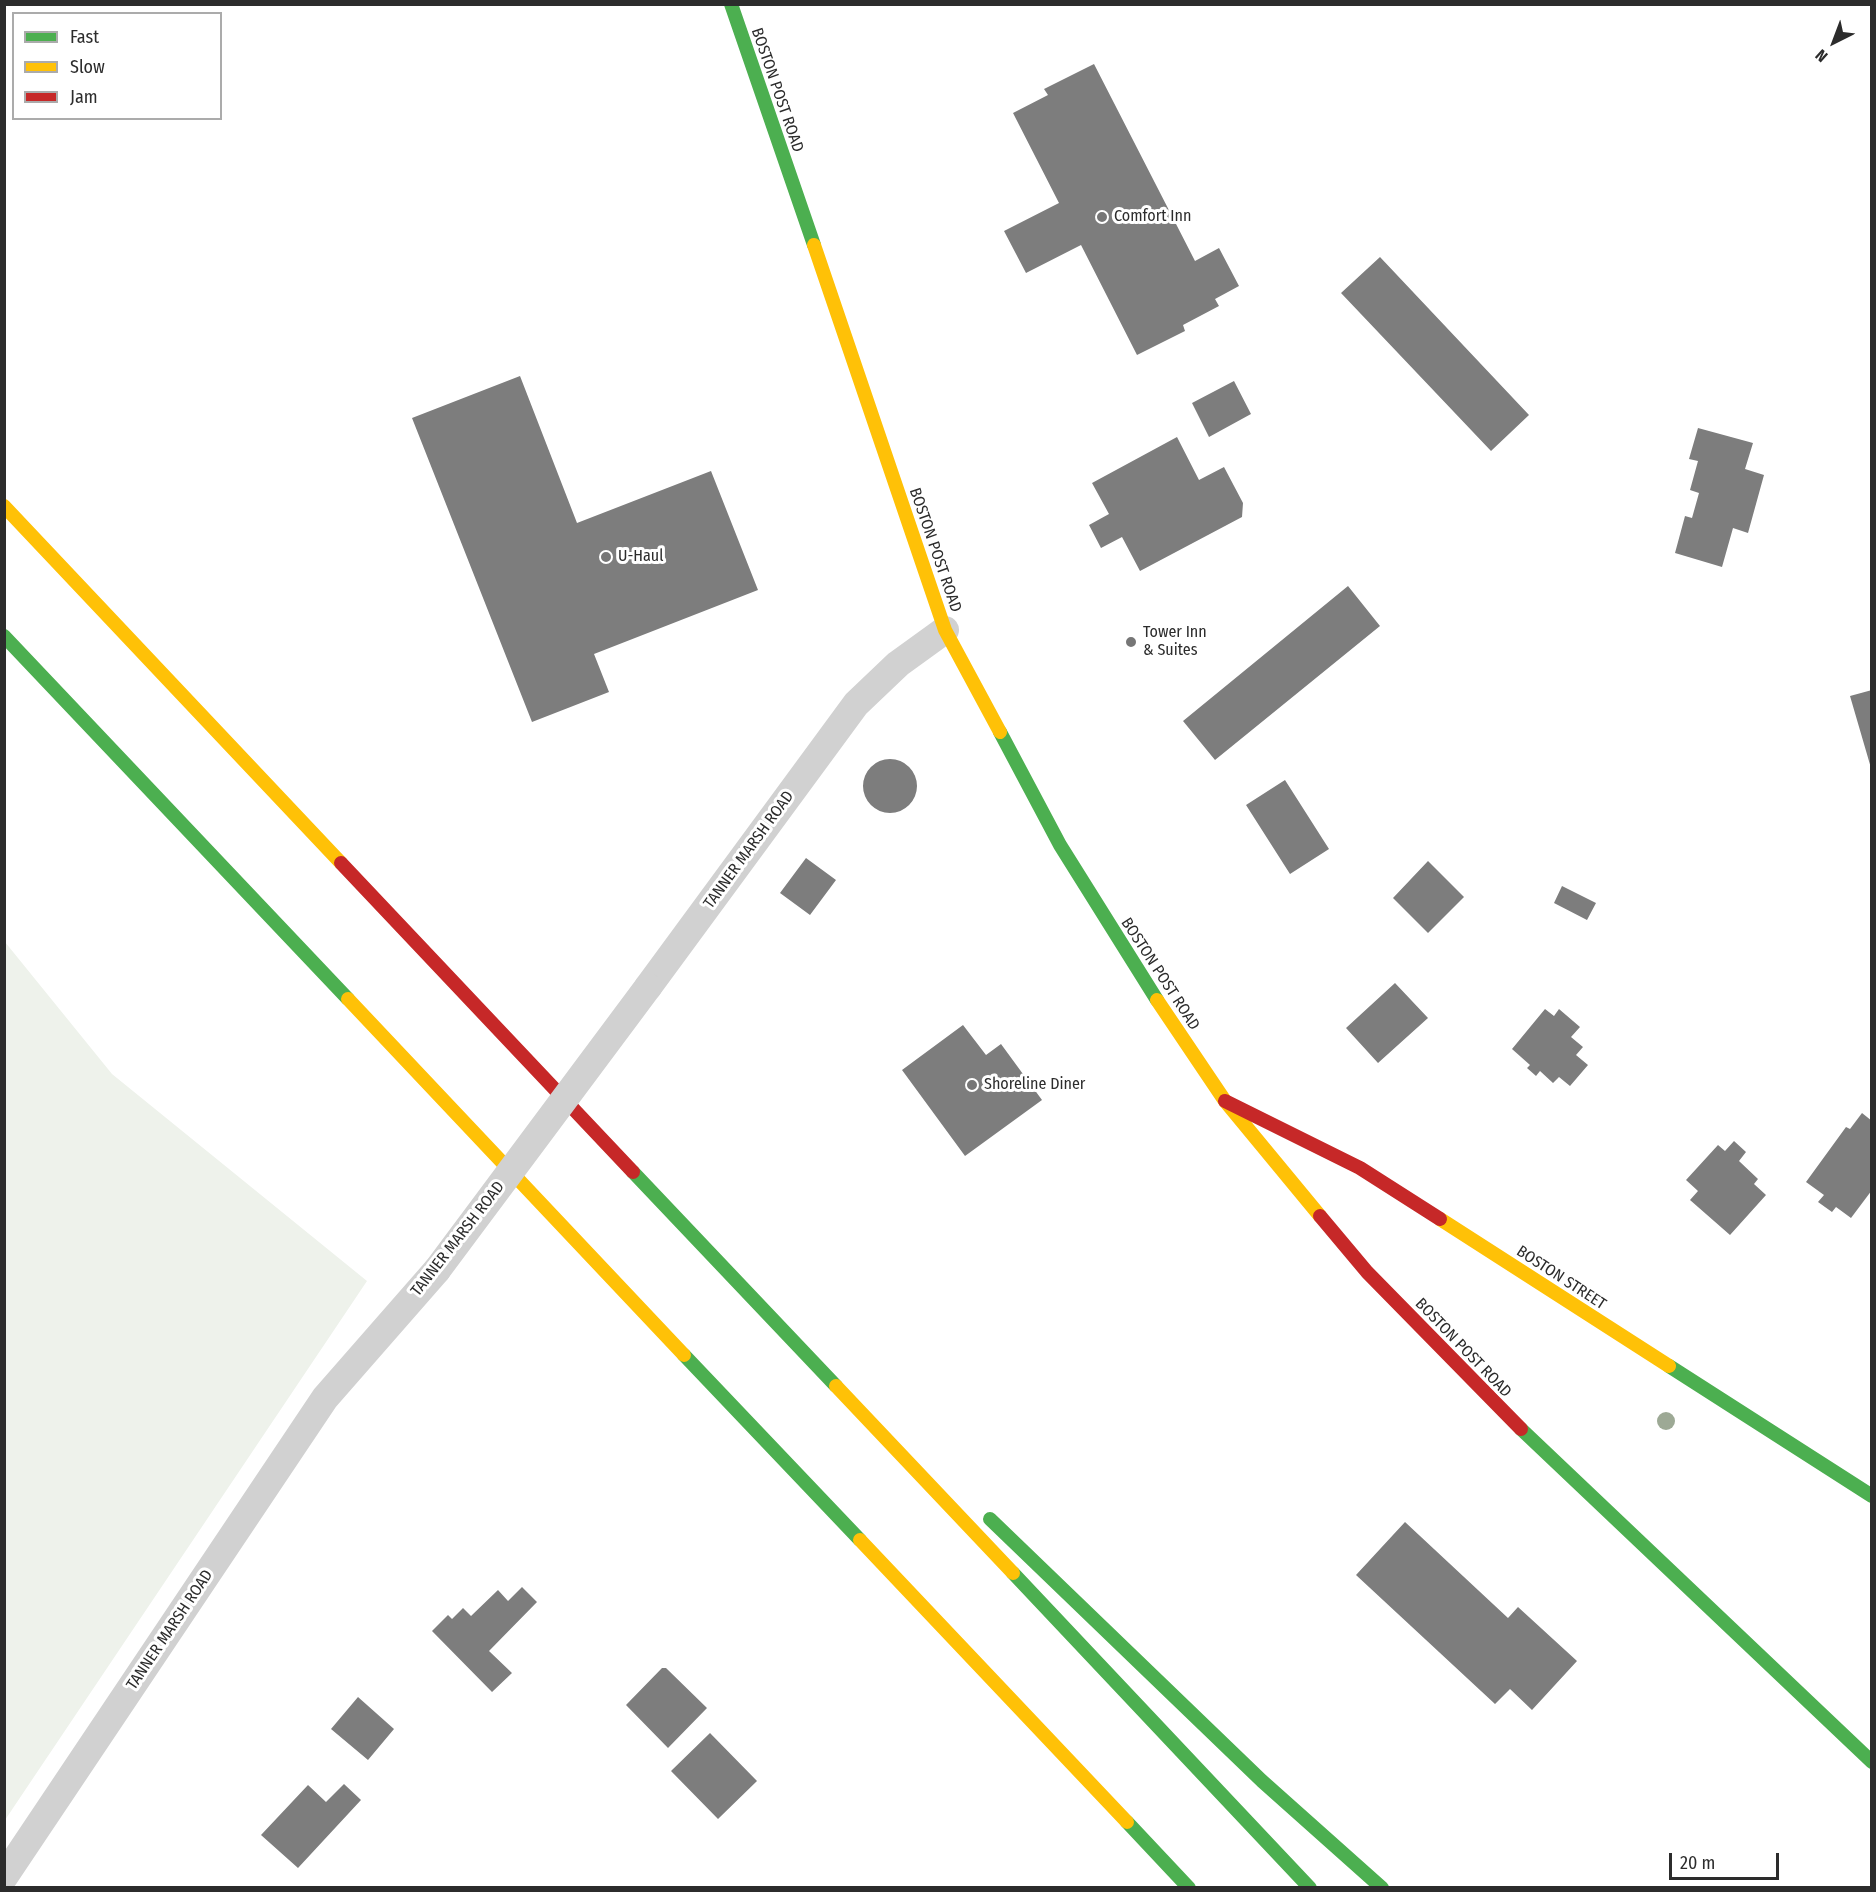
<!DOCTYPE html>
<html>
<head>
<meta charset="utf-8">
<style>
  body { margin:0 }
  #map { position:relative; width:1876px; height:1892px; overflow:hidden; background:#fff; font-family:"Fira Sans Condensed",sans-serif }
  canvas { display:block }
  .frame { position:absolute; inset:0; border:6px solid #2c2c2c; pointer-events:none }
  .legend { position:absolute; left:12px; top:12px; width:210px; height:108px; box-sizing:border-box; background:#fff; border:2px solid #ababab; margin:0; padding:8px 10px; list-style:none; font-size:18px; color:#2c2c2c }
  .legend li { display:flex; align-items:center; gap:12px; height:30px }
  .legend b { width:30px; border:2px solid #ababab }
  .north { position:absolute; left:1804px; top:12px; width:60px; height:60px; -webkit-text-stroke:4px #fff; paint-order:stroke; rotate:222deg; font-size:16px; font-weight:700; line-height:24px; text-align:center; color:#2c2c2c }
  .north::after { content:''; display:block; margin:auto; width:21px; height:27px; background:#2c2c2c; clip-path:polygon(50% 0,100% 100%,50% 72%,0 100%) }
  .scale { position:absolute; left:1669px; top:1853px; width:110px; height:27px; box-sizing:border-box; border:3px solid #2c2c2c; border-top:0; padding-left:8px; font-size:18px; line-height:21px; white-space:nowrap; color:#2c2c2c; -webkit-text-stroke:4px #fff; paint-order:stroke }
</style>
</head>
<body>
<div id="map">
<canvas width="1876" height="1892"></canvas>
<div class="frame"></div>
<ul class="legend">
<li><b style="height:8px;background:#4caf50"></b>Fast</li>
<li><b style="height:8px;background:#ffc107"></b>Slow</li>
<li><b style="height:8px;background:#c62828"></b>Jam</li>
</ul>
<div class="north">N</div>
<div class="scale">20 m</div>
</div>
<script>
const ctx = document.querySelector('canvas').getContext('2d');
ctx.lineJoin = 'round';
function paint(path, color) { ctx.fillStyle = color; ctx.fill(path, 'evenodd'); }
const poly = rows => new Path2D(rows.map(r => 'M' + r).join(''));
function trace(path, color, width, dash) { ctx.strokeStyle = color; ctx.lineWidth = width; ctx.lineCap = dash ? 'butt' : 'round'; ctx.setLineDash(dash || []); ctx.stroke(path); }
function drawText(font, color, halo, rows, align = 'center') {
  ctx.font = font + ' "Fira Sans Condensed",sans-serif'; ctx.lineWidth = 6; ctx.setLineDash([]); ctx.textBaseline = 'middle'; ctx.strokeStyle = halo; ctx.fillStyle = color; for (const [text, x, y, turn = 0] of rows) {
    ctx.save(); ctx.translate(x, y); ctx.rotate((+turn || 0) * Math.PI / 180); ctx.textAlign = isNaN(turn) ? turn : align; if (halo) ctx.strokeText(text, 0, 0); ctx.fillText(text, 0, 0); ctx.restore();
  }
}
const green = poly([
  [5,942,112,1074,367,1281,5,1820]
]);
const building = poly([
  [1094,64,1195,261,1219,248,1239,286,1215,299,1219,306,1183,325,1185,331,1137,355,1081,245,1026,273,1004,231,1059,203,1013,113,1048,95,1044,89],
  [1380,257,1529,415,1491,451,1341,293],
  [520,376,577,523,711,471,758,590,594,654,609,692,532,722,412,418],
  [1234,381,1251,414,1209,437,1192,403],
  [1698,428,1753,443,1745,469,1764,475,1748,533,1733,528,1722,567,1675,553,1685,516,1692,518,1699,493,1690,490,1698,461,1689,459],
  [1177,437,1199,480,1224,467,1243,503,1242,517,1140,571,1122,537,1101,548,1089,525,1109,514,1092,483],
  [1348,586,1380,626,1215,760,1183,721],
  [1872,690,1872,768,1871,768,1850,696],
  '863 786a27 27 0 1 1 54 0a27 27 0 1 1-54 0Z',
  [1285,780,1329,849,1290,874,1246,805],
  [806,858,836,880,810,915,780,893],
  [1428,861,1464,897,1428,933,1393,898],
  [1562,886,1596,903,1587,920,1554,903],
  [1395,983,1428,1018,1378,1063,1346,1028],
  [1545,1009,1554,1016,1559,1009,1580,1027,1571,1037,1583,1047,1576,1055,1588,1065,1570,1086,1559,1077,1553,1083,1540,1071,1536,1076,1527,1068,1530,1065,1512,1049],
  [963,1025,986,1055,1001,1044,1042,1100,965,1156,902,1070],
  [1862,1113,1872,1121,1872,1190,1851,1218,1836,1207,1832,1212,1818,1202,1824,1195,1806,1182,1846,1127,1850,1129],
  [1734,1141,1746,1152,1739,1161,1758,1179,1754,1184,1766,1195,1730,1235,1690,1200,1698,1191,1686,1180,1718,1145,1725,1151],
  [1405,1522,1508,1618,1518,1607,1577,1661,1532,1710,1510,1689,1495,1704,1356,1575],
  [522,1587,537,1602,489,1651,512,1673,492,1692,432,1631,448,1615,452,1619,463,1608,471,1616,498,1590,508,1601],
  [662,1668,666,1668,707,1708,668,1748,626,1705],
  [358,1697,394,1729,368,1760,331,1729],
  [710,1733,757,1781,718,1819,671,1771],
  [344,1784,361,1800,298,1868,261,1835,308,1785,326,1802]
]);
const street = poly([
  [648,987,856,704,898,664,945,630],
  [4,1877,325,1398,437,1270]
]);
const fast = poly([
  [731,4,814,245],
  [4,636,348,999],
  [1000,732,1060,845,1157,1000],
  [633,1172,836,1386],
  [684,1355,860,1540],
  [1669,1366,1872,1496],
  [1521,1429,1872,1762],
  [990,1519,1262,1781,1382,1888],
  [1013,1573,1310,1888],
  [1127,1822,1189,1888]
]);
const slow = poly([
  [814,245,945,630,1000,732],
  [4,506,341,863],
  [348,999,684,1355],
  [1157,1000,1225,1101,1320,1216],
  [1440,1219,1669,1366],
  [836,1386,1013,1573],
  [860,1540,1127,1822]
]);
const jam = poly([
  [341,863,633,1172],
  [1225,1101,1360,1168,1440,1219],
  [1320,1216,1367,1272,1521,1429]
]);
const streetBridge = poly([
  [437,1270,648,987]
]);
const trees = [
  [1666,1421]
];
const markers = [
  [1102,217,6,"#767676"],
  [606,557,6,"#767676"],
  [1131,642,6,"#767676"],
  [972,1085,6,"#767676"]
];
const streetNames = [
  ["BOSTON POST ROAD",777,90,71],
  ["BOSTON POST ROAD",935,550,71],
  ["TANNER MARSH ROAD",749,850,-54],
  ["BOSTON POST ROAD",1160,974,57],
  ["TANNER MARSH ROAD",458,1239,-52],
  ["BOSTON STREET",1561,1278,33],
  ["BOSTON POST ROAD",1463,1348,46],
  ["TANNER MARSH ROAD",170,1630,-56]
];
const poiNames = [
  ["Comfort Inn",1114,217],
  ["U-Haul",618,557],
  ["Tower Inn",1143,633],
  ["& Suites",1143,651],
  ["Shoreline Diner",984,1085]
];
paint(green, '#eef2eb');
paint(building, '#7d7d7d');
trace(street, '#d1d1d1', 28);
trace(fast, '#4caf50', 14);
trace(slow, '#ffc107', 14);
trace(jam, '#c62828', 14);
trace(streetBridge, '#d1d1d1', 28);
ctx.fillStyle = '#9da995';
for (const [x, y] of trees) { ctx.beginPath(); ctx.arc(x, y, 9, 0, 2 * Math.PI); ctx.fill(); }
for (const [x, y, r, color] of markers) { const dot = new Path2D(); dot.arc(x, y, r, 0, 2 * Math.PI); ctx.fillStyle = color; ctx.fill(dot); trace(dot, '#fff', 2); }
drawText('16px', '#2c2c2c', '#fff', streetNames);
drawText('16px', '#2c2c2c', '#fff', poiNames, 'left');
</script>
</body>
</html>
